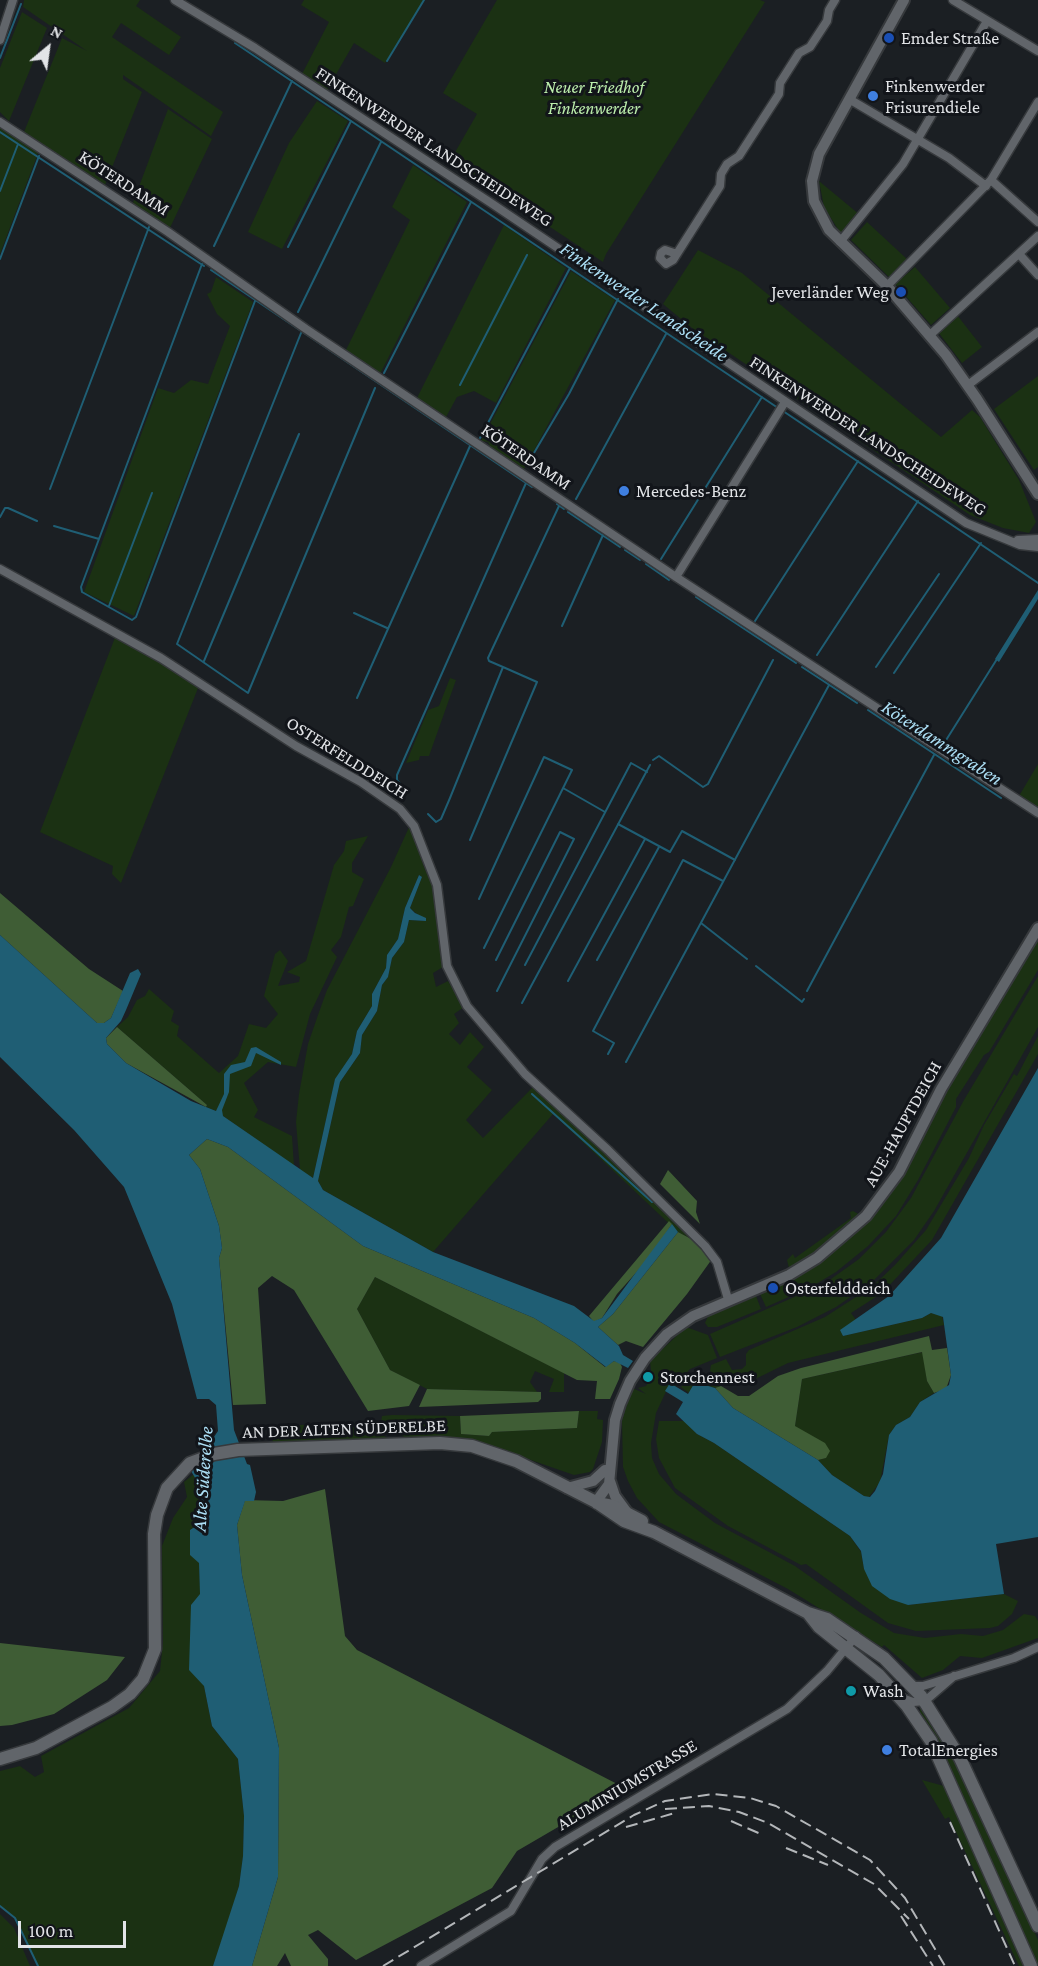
<!DOCTYPE html>
<html>
<head>
<meta charset="utf-8">
<style>
  body { margin:0 }
  #map { position:relative; width:1038px; height:1966px; overflow:hidden; background:#1b1f23; font-family:"Crimson Pro",serif }
  canvas { display:block }
  .north { position:absolute; left:18px; top:18px; width:60px; height:60px; -webkit-text-stroke:4px #12151a; paint-order:stroke; rotate:29deg; font-size:16px; font-weight:700; line-height:24px; text-align:center; color:#e2e4e7 }
  .north::after { content:''; display:block; margin:auto; width:21px; height:27px; background:#e2e4e7; clip-path:polygon(50% 0,100% 100%,50% 72%,0 100%) }
  .scale { position:absolute; left:18px; top:1921px; width:108px; height:27px; box-sizing:border-box; border:3px solid #e2e4e7; border-top:0; padding-left:8px; font-size:18px; line-height:21px; white-space:nowrap; color:#e2e4e7; -webkit-text-stroke:4px #12151a; paint-order:stroke }
</style>
</head>
<body>
<div id="map">
<canvas width="1038" height="1966"></canvas>
<div class="north">N</div>
<div class="scale">100 m</div>
</div>
<script>
const ctx = document.querySelector('canvas').getContext('2d');
ctx.lineJoin = 'round';
function paint(path, color) { ctx.fillStyle = color; ctx.fill(path, 'evenodd'); }
const poly = rows => new Path2D(rows.map(r => 'M' + r).join(''));
function trace(path, color, width, dash) { ctx.strokeStyle = color; ctx.lineWidth = width; ctx.lineCap = dash ? 'butt' : 'round'; ctx.setLineDash(dash || []); ctx.stroke(path); }
function drawText(font, color, halo, rows, align = 'center') {
  ctx.font = font + ' "Crimson Pro",serif'; ctx.lineWidth = 6; ctx.setLineDash([]); ctx.textBaseline = 'middle'; ctx.strokeStyle = halo; ctx.fillStyle = color; for (const [text, x, y, turn = 0] of rows) {
    ctx.save(); ctx.translate(x, y); ctx.rotate((+turn || 0) * Math.PI / 180); ctx.textAlign = isNaN(turn) ? turn : align; if (halo) ctx.strokeText(text, 0, 0); ctx.fillText(text, 0, 0); ctx.restore();
  }
}
const green = poly([
  [24,0,140,0,136,6,181,37,169,55,121,23,112,37,223,112,211,136,123,75,123,79,142,92,105,185,24,132,62,38,87,51,23,7],
  [304,0,424,0,385,63,354,43,327,90,302,74,329,22,301,5],
  [497,0,760,0,765,2,606,254,603,262,450,161,477,114,443,93],
  [22,12,47,28,9,121,0,112,0,68],
  [317,101,348,121,282,249,248,232,289,143],
  [168,109,212,139,168,232,131,208],
  [0,122,40,148,0,254],
  [413,165,467,202,380,374,345,352,410,220,392,207],
  [819,181,860,215,841,234,824,207],
  [867,222,908,260,889,277,851,240],
  [504,225,566,268,496,403,474,391,457,397,446,417,417,398],
  [698,250,742,273,941,437,972,410,980,417,1019,480,1036,522,1029,533,1003,528,970,515,692,328,663,304],
  [915,267,950,308,931,325,895,284],
  [571,271,615,300,524,469,491,448,488,442,481,441],
  [216,277,253,302,134,616,84,592,158,388,174,393,191,380,208,384,230,326,217,314,207,294,211,292],
  [957,315,982,347,962,363,938,332],
  [1038,376,1038,467,1034,470,994,409],
  [116,635,200,683,121,883,112,874,113,866,40,832],
  [450,678,456,680,429,756,420,756,419,760,406,763,428,710,439,706],
  [1038,764,1038,808,1019,796],
  [410,825,424,867,435,891,443,967,433,973,436,987,448,981,464,1007,454,1014,459,1023,449,1034,460,1045,470,1032,484,1047,467,1067,492,1090,466,1120,483,1138,533,1087,607,1152,695,1241,678,1232,553,1114,433,1252,323,1190,318,1181,340,1082,360,1053,362,1035,377,1011,382,985,388,977,392,958,404,942,409,920,425,921,410,908,422,877,419,875,405,908,398,939,387,955,386,968,372,994,372,1006,357,1031,352,1054,335,1080,313,1178,300,1170,296,1122,299,1094,308,1044,318,1015,327,990,391,867],
  [368,836,352,863,352,872,364,879,353,906,349,907,341,937,331,950,337,957,310,1014,296,1067,268,1062,244,1083,258,1110,254,1117,292,1136,294,1166,216,1111,206,1107,207,1105,117,1027,128,1017,137,1000,145,996,149,989,174,1011,171,1021,179,1026,177,1036,219,1073,238,1056,249,1024,266,1028,278,1014,264,996,275,954,280,950,288,961,278,986,299,982,300,977,287,972,306,961,334,865,344,851,346,841],
  [1038,935,1038,970,989,1052,984,1055,956,1099,956,1107,918,1180,896,1216,868,1246,836,1272,811,1287,766,1307,760,1294,775,1288,774,1286,824,1259,868,1220],
  [1038,976,1038,1027,934,1211,914,1240,872,1282,836,1307,797,1327,720,1357,710,1334,824,1284,859,1259,886,1232,911,1198,964,1100],
  [1038,1036,1038,1054,932,1240,882,1293,851,1313,856,1320,841,1330,843,1336,922,1318,931,1313,942,1316,944,1325,788,1363,743,1385,729,1383,710,1371,711,1365,726,1359,732,1370,742,1369,746,1365,746,1354,749,1350,825,1317,873,1286,895,1265,926,1230,969,1158,984,1125,1014,1074,1017,1076],
  [853,1211,860,1215,819,1252,789,1268,787,1260,793,1254,795,1258,851,1218,850,1212],
  [375,1277,564,1373,564,1392,549,1392,554,1379,535,1371,530,1382,537,1392,427,1389,390,1370,357,1309],
  [756,1296,761,1309,717,1327,708,1327,705,1323,709,1314],
  [686,1327,708,1335,717,1358,690,1369,675,1386,670,1383,656,1413,651,1443,652,1458,659,1474,676,1494,715,1523,795,1566,861,1613,894,1633,925,1638,961,1634,983,1636,1003,1630,1024,1614,1035,1616,1038,1621,1038,1638,982,1658,960,1656,943,1670,922,1678,884,1645,882,1647,872,1641,788,1589,659,1522,637,1498,628,1481,623,1467,622,1421,632,1388,646,1394,638,1388,646,1386,654,1373,651,1371,650,1361],
  [923,1352,927,1381,934,1393,920,1402,910,1417,896,1425,889,1435,880,1482,869,1497,864,1496,832,1475,818,1460,826,1458,795,1426,802,1379],
  [698,1373,707,1374,721,1386,715,1388,695,1382,689,1393,681,1387,689,1377],
  [579,1411,598,1411,597,1419,603,1420,602,1442,593,1469,590,1472,574,1475,479,1442,409,1440,381,1422,382,1416,392,1415,460,1416,461,1434,489,1436,492,1432,577,1428],
  [659,1421,685,1421,697,1434,714,1443,850,1536,861,1552,864,1569,908,1605,1004,1594,1018,1601,1012,1614,998,1626,990,1628,916,1631,888,1623,806,1564,801,1565,728,1526,675,1488,659,1458,656,1439],
  [359,1423,367,1425,392,1441,273,1444,271,1426],
  [194,1474,200,1485,199,1524,190,1530,199,1562,204,1686,212,1726,238,1759,244,1816,243,1856,239,1886,226,1929,213,1966,38,1966,16,1918,0,1906,0,1771,20,1766,35,1777,44,1772,41,1756,129,1708,160,1671,163,1642,162,1546,173,1518,187,1497,184,1482],
  [920,1708,959,1766,973,1796,1038,1940,1038,1966,944,1755,920,1715],
  [922,1780,944,1786,1023,1966,1019,1966,949,1817,945,1819],
  [0,1914,14,1928,30,1966,0,1966]
]);
const forest = poly([
  [0,893,89,969,123,991,111,1018,104,1023,97,1023,0,935],
  [117,1027,207,1105,206,1107,126,1063,107,1044,106,1038],
  [207,1139,228,1147,363,1246,534,1318,575,1343,605,1367,614,1361,620,1363,622,1367,619,1379,610,1399,595,1399,597,1381,577,1380,375,1277,357,1309,390,1370,420,1385,409,1406,368,1411,294,1290,272,1276,258,1288,266,1404,233,1405,219,1258,222,1248,219,1226,200,1169,189,1155],
  [668,1170,697,1201,696,1212,700,1224,660,1184],
  [669,1221,672,1224,650,1257,617,1294,602,1318,594,1322,589,1316],
  [678,1232,695,1241,712,1259,687,1294,643,1347,626,1341,618,1345,598,1327,613,1314],
  [929,1336,932,1350,947,1348,951,1375,946,1389,934,1393,927,1381,922,1352,802,1379,795,1426,825,1443,830,1451,826,1458,818,1460,733,1408,715,1388,721,1386,738,1396,749,1396,778,1376,801,1368],
  [427,1389,541,1392,541,1399,538,1402,419,1407],
  [579,1411,577,1428,492,1432,489,1436,461,1434,460,1416],
  [325,1489,345,1636,357,1650,625,1788,517,1851,492,1888,356,1960,318,1930,308,1935,328,1959,328,1966,291,1966,285,1953,277,1966,252,1966,278,1877,279,1748,242,1575,237,1525,245,1500,283,1501],
  [0,1643,125,1657,107,1680,54,1714,12,1725,0,1726]
]);
const water = poly([
  [1038,590,1038,599,999,662,995,659],
  [419,875,422,877,410,908,415,913,426,918,426,921,409,920,404,942,392,958,388,977,382,985,377,1011,362,1035,360,1053,340,1082,318,1181,323,1190,433,1252,574,1306,594,1321,602,1318,672,1224,678,1232,613,1314,598,1327,619,1346,623,1355,633,1361,628,1368,614,1361,606,1367,575,1343,534,1318,363,1246,228,1147,207,1139,189,1155,200,1169,219,1226,222,1248,219,1258,234,1430,247,1464,250,1465,256,1492,254,1501,245,1501,237,1525,242,1575,279,1748,278,1877,252,1966,213,1966,239,1886,243,1856,244,1816,238,1759,212,1726,204,1686,189,1670,191,1605,200,1594,199,1563,190,1555,190,1530,199,1524,200,1486,191,1471,218,1431,216,1405,209,1399,197,1399,172,1304,124,1187,74,1130,0,1057,0,935,97,1023,104,1023,111,1018,130,973,138,969,141,974,126,1010,121,1021,106,1038,107,1044,126,1063,191,1101,216,1111,224,1094,224,1074,231,1065,245,1062,251,1048,256,1047,281,1062,281,1065,256,1053,251,1066,230,1074,229,1092,222,1110,223,1116,313,1178,335,1079,352,1054,357,1031,372,1006,372,994,386,968,387,955,398,939,405,908],
  [1038,1068,1038,1537,996,1544,1004,1594,908,1605,890,1599,872,1586,864,1569,861,1551,850,1536,714,1443,697,1434,676,1414,683,1402,665,1391,670,1383,688,1394,695,1382,715,1388,733,1408,818,1460,832,1475,864,1496,870,1497,875,1491,883,1474,889,1435,896,1425,910,1417,920,1402,949,1385,951,1375,943,1317,931,1313,922,1318,843,1336,840,1330,889,1296,941,1238]
]);
const stream = poly([
  [235,43,778,408],
  [0,58,21,4],
  [387,61,424,0],
  [0,132,204,266],
  [0,191,18,144],
  [214,246,292,81],
  [288,247,351,121],
  [0,259,39,156],
  [202,264,81,587,82,592,132,620,136,617,255,301],
  [211,270,532,487],
  [298,312,381,142],
  [301,333,177,644,248,693,375,388],
  [384,373,471,202],
  [460,385,527,255],
  [783,411,1038,583],
  [480,438,570,268],
  [528,463,569,394,618,299],
  [50,489,149,227],
  [576,499,666,334],
  [557,504,564,509],
  [568,512,620,547],
  [0,517,5,508,8,508,37,521],
  [54,526,99,539],
  [625,550,640,560],
  [661,559,762,397],
  [646,564,669,580],
  [696,597,796,663],
  [109,606,152,493],
  [354,613,387,628],
  [755,621,858,461],
  [562,626,603,535],
  [817,655,918,501],
  [204,661,299,434],
  [802,667,857,703],
  [876,667,939,574],
  [894,673,981,543],
  [357,698,470,446],
  [868,710,1001,798],
  [943,745,997,659],
  [653,760,659,756,703,787,708,784,773,660],
  [563,788,605,812],
  [406,791,397,780,397,775,526,483],
  [428,814,436,822,441,819,450,798,503,667,489,661,488,658,559,506],
  [618,824,670,852,682,831,735,860],
  [470,840,537,682,503,667],
  [479,899,544,757,572,770,484,948],
  [701,923,747,959],
  [496,960,560,832,574,839,497,991],
  [597,960,659,847],
  [525,965,631,763,647,772],
  [756,966,802,1002,804,999],
  [568,981,645,839],
  [807,991,934,755],
  [522,1003,650,765],
  [608,1054,614,1043,593,1031,683,860,723,881],
  [626,1062,829,685],
  [532,1094,652,1202],
  [0,1906,15,1918,38,1966]
]);
const minor = poly([
  [175,0,255,48,491,203,966,523,1020,545,1038,547],
  [953,0,1038,51],
  [0,40,13,0],
  [849,99,949,158,986,186],
  [0,122,168,232,306,329,676,577,1038,813],
  [991,180,1038,222],
  [840,242,903,164,987,21],
  [677,254,665,250,661,253,660,258,666,264,673,260,720,186,721,174,727,164,739,156,779,94,780,83,799,53,810,47,827,21,829,10,835,0],
  [1019,254,1038,275],
  [887,286,991,180,1038,102],
  [930,335,1038,236],
  [968,385,1038,332],
  [1018,540,1038,539],
  [0,569,161,658,296,746,361,782,400,809,414,826,437,885,447,966,467,1006,525,1074,608,1150,705,1246,717,1262,728,1299],
  [676,577,785,402],
  [913,1686,923,1686,1014,1658,1038,1647],
  [902,1698,913,1702,925,1701,954,1676],
  [421,1966,511,1911,542,1859,555,1847,787,1709,827,1671,856,1636]
]);
const tertiary = poly([
  [904,0,819,154,812,181,814,201,829,230,887,286,946,355,977,399,1038,494],
  [610,1481,615,1496,626,1511],
  [567,1488,593,1481,605,1470],
  [596,1502,609,1484,615,1420,620,1404,630,1381,645,1358,667,1334,693,1316,789,1275,817,1258,866,1216,899,1172,941,1089,1038,928]
]);
const secondary = poly([
  [597,1503,613,1506,642,1521],
  [808,1613,819,1627,879,1675,907,1706,931,1741,1031,1966],
  [0,1759,36,1748,112,1707,130,1694,143,1679,155,1649,154,1534,157,1515,167,1488,190,1463,214,1454,238,1450,440,1443,472,1446,516,1461,596,1502,624,1521,654,1532,808,1613,827,1619,884,1658,921,1696,960,1758,1038,1926]
]);
const rail = poly([
  [665,1809,709,1806,739,1812,768,1823,874,1884,909,1919],
  [731,1821,763,1835],
  [950,1822,1015,1966],
  [626,1827,675,1813],
  [786,1848,828,1865],
  [901,1916,933,1966],
  [383,1966,634,1815,665,1801,713,1794,750,1798,776,1806,870,1860,905,1898,945,1966]
]);
const markers = [
  [889,38,6,"#1a4fb4"],
  [873,96,6,"#3f7fe0"],
  [901,292,6,"#1a4fb4"],
  [624,491,6,"#3f7fe0"],
  [773,1288,6,"#1a4fb4"],
  [648,1377,6,"#0f9aa8"],
  [851,1691,6,"#0f9aa8"],
  [887,1750,6,"#3f7fe0"]
];
const poiNames = [
  ["Emder Straße",901,38],
  ["Finkenwerder",885,86],
  ["Frisurendiele",885,107],
  ["Jeverländer Weg",889,292,"right"],
  ["Mercedes-Benz",636,491],
  ["Osterfelddeich",785,1288],
  ["Storchennest",660,1377],
  ["Wash",863,1691],
  ["TotalEnergies",899,1750]
];
const parkNames = [
  ["Neuer Friedhof",594,87],
  ["Finkenwerder",594,108]
];
const streetNames = [
  ["FINKENWERDER LANDSCHEIDEWEG",434,147,33],
  ["KÖTERDAMM",124,183,33],
  ["FINKENWERDER LANDSCHEIDEWEG",868,436,33],
  ["KÖTERDAMM",526,457,34],
  ["OSTERFELDDEICH",347,758,32],
  ["AUE-HAUPTDEICH",903,1124,-61],
  ["AN DER ALTEN SÜDERELBE",344,1429,-2],
  ["ALUMINIUMSTRASSE",627,1785,-31]
];
const waterNames = [
  ["Finkenwerder Landscheide",644,302,34],
  ["Köterdammgraben",942,743,33],
  ["Alte Süderelbe",203,1479,-86]
];
paint(green, '#1b3113');
paint(forest, '#3f5d35');
paint(water, '#1f5e74');
trace(stream, '#1f5e74', 2);
trace(minor, '#36393c', 11);
trace(tertiary, '#36393c', 14);
trace(secondary, '#36393c', 15);
trace(minor, '#61656a', 8);
trace(tertiary, '#61656a', 10);
trace(secondary, '#61656a', 12);
trace(rail, '#b3b6b9', 2, [12, 6]);
for (const [x, y, r, color] of markers) { const dot = new Path2D(); dot.arc(x, y, r, 0, 2 * Math.PI); ctx.fillStyle = color; ctx.fill(dot); trace(dot, '#12151a', 2); }
drawText('18px', '#e2e4e7', '#12151a', poiNames, 'left');
drawText('italic 18px', '#bceeac', '#12151a', parkNames);
drawText('18px', '#e2e4e7', '#12151a', streetNames);
drawText('italic 20px', '#acdff5', '#12151a', waterNames);
</script>
</body>
</html>
